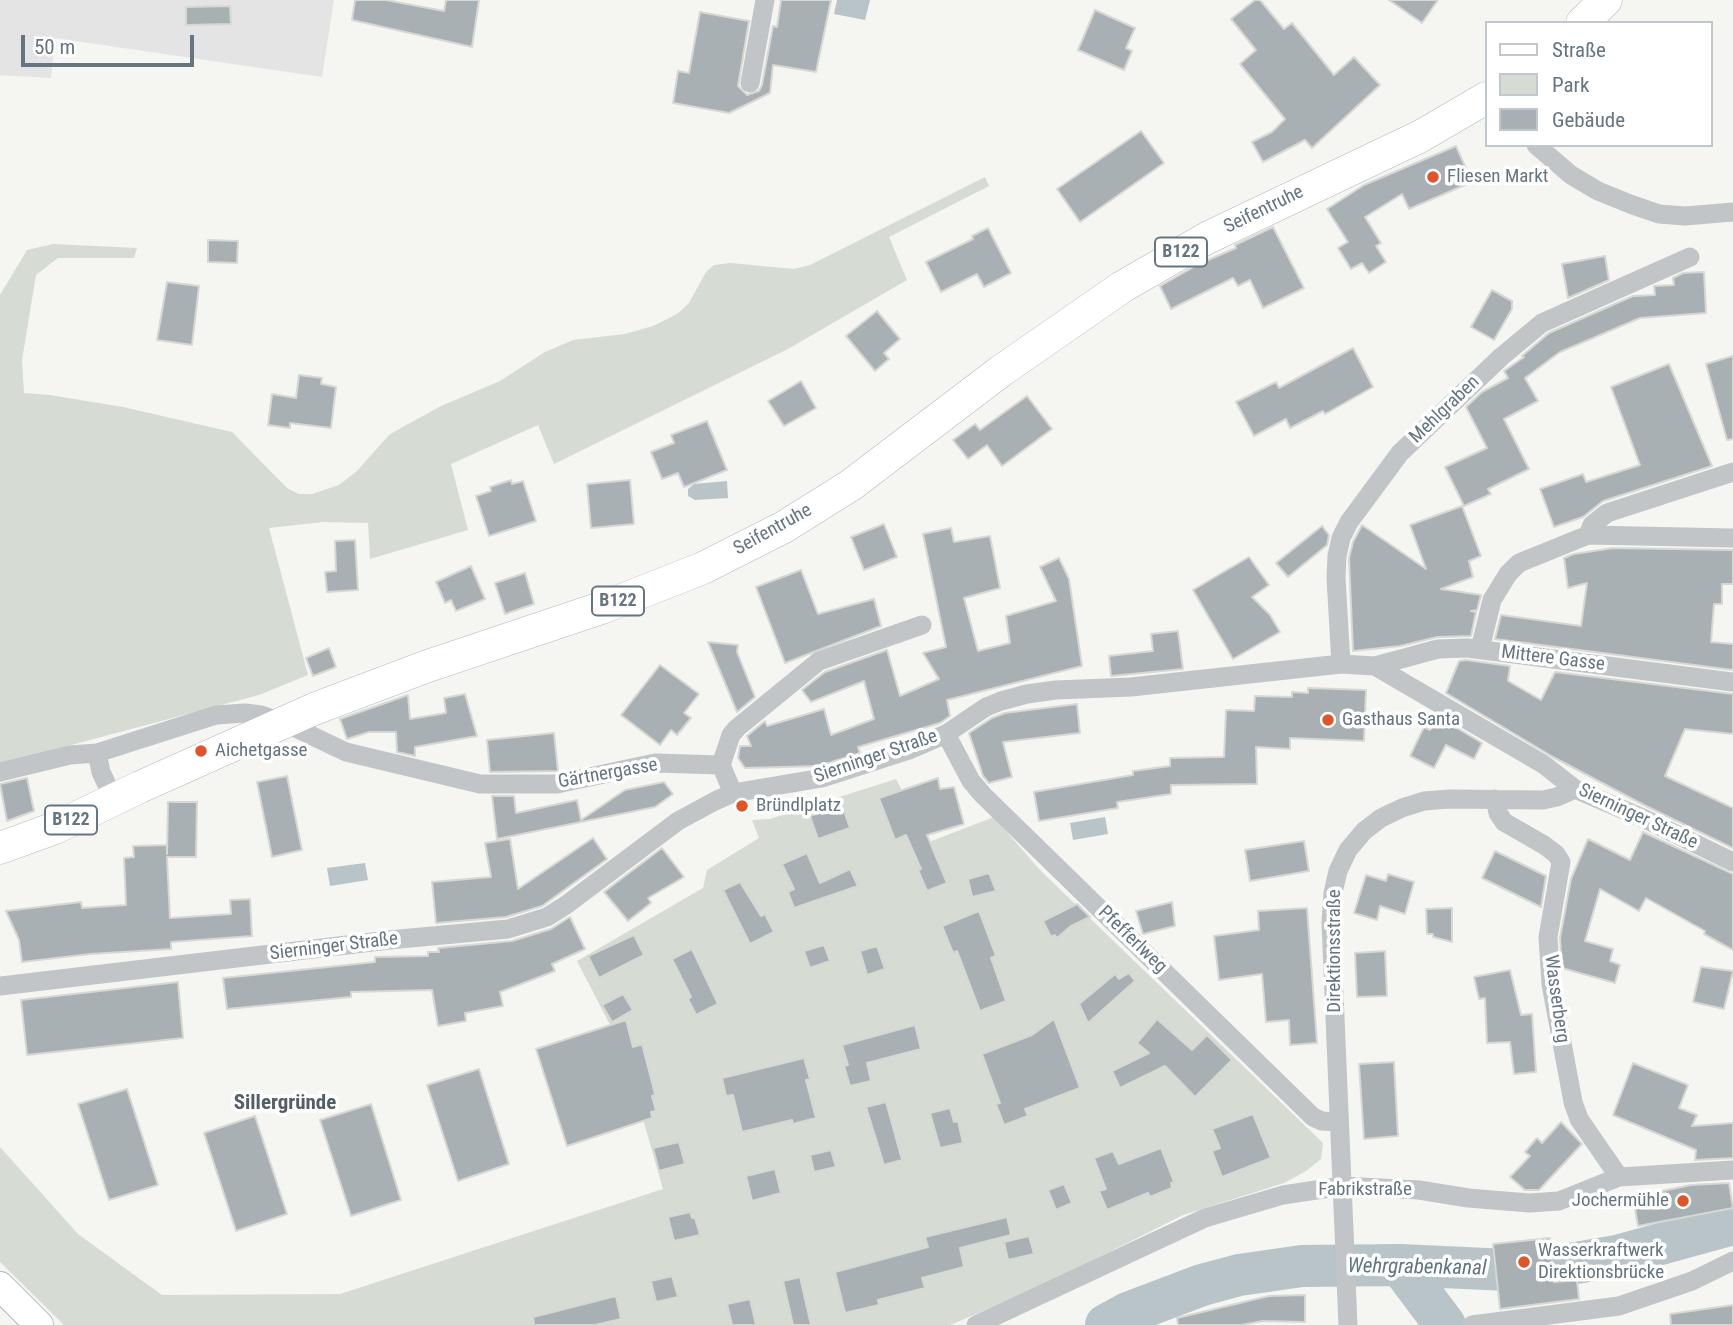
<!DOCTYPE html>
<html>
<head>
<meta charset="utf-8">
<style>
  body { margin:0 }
  #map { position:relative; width:1733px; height:1325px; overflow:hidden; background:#f5f5f2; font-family:"Roboto Condensed",sans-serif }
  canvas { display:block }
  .legend { position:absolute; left:1485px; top:21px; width:228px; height:126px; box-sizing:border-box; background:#fff; border:2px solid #c1c8cd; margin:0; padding:9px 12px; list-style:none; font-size:21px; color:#657582 }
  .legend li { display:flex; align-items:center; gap:14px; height:35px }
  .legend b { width:35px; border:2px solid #c1c8cd }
  .scale { position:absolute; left:21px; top:35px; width:173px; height:32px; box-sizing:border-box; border:4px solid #657582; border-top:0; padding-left:9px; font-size:21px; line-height:24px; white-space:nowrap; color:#657582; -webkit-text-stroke:5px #fff; paint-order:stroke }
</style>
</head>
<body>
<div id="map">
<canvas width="1733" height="1325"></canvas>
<ul class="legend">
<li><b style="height:9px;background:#fff"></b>Straße</li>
<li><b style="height:19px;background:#d6dcd3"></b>Park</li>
<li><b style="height:19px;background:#a8b0b4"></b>Gebäude</li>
</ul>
<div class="scale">50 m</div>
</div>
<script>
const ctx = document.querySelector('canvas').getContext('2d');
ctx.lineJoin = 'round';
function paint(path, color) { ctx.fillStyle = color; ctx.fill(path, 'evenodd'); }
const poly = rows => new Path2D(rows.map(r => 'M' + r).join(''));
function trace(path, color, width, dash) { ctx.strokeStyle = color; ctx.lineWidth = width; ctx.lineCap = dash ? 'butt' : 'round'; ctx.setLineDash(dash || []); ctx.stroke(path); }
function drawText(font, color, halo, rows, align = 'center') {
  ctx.font = font + ' "Roboto Condensed",sans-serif'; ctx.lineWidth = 7; ctx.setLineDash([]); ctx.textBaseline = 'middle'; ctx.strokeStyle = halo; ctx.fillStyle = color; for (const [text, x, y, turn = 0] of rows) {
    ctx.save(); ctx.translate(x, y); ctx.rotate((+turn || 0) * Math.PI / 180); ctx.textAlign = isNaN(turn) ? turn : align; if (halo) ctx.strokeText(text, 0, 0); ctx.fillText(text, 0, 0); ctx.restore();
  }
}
const built = poly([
  [0,0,334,0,322,77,55,38,51,78,0,75]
]);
const green = poly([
  [985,177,989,186,889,237,907,280,788,349,554,464,538,425,451,464,468,530,370,559,368,523,323,522,269,528,308,675,259,695,0,764,0,295,27,250,53,244,137,248,134,258,58,258,36,275,22,360,24,393,50,395,123,407,232,432,287,488,299,494,312,494,339,485,357,471,389,435,399,429,441,406,500,381,545,352,573,340,625,334,653,326,677,314,689,303,706,272,714,265,730,263,794,269,810,265],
  [896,779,929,842,994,817,1039,869,1323,1143,1321,1159,1306,1171,1284,1183,1183,1215,1034,1290,950,1325,64,1325,0,1262,0,1147,78,1234,162,1295,340,1294,663,1189,631,1077,610,1025,577,961,703,888,707,870,759,838,752,820,770,819]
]);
const water = poly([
  [837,0,870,0,865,20,834,14],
  [727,481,728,498,695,500,688,496,688,489,694,484],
  [1105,817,1108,834,1073,840,1070,823],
  [365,863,368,880,330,886,327,868]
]);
const river = poly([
  [1400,1265,1445,1325],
  [1106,1325,1128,1313,1202,1285,1239,1275,1302,1266,1400,1265,1529,1271,1617,1256,1733,1224]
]);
const building = poly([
  [355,0,386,0,444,11,446,0,479,0,472,47,352,20,355,0],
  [781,0,831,0,816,72,773,65,770,93,729,113,673,103,678,71,689,73,700,12,749,21,738,86,747,95,759,91,762,85,773,26,777,27,781,0],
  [1255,0,1260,0,1284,29,1292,23,1334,75,1354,57,1380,85,1312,148,1305,140,1263,162,1252,142,1272,132,1285,119,1240,64,1256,50,1231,19,1255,0],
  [1389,0,1438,0,1422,23,1389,0],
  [230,6,231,24,186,25,186,7,230,6],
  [1095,10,1135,28,1126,48,1132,51,1124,70,1078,50,1095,10],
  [1141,131,1164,163,1080,222,1057,189,1141,131],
  [1456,146,1472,182,1409,209,1402,194,1365,217,1381,243,1376,246,1386,262,1369,273,1362,263,1351,269,1338,248,1348,242,1327,209,1364,185,1456,146],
  [1273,227,1304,288,1263,308,1250,280,1238,286,1233,278,1171,309,1160,286,1199,264,1236,248,1235,245,1273,227],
  [988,228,1011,273,984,287,977,274,941,292,926,262,973,239,972,236,988,228],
  [208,240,238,241,237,263,208,262,208,240],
  [1605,256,1609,280,1568,298,1562,264,1605,256],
  [1704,272,1706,313,1640,318,1560,352,1525,378,1538,401,1504,419,1529,469,1488,489,1491,494,1464,506,1445,467,1487,448,1466,407,1482,392,1508,378,1504,371,1524,357,1522,356,1549,333,1633,296,1655,295,1654,286,1674,285,1673,278,1683,273,1704,272],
  [167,282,199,286,192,345,157,340,167,282],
  [1492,290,1512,301,1512,309,1494,340,1471,327,1492,290],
  [877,311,900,339,884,353,889,359,875,371,846,336,877,311],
  [1353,348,1373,387,1325,414,1323,411,1290,428,1286,419,1254,436,1236,402,1276,382,1279,388,1353,348],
  [1733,356,1733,439,1727,440,1706,364,1733,356],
  [1669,364,1712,466,1603,501,1583,517,1554,527,1540,489,1583,474,1586,482,1640,465,1611,387,1669,364],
  [299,375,322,378,321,384,336,387,331,428,290,423,290,428,268,425,272,394,296,398,299,375],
  [801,381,816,408,784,426,768,401,801,381],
  [1027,396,1052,429,1002,466,987,445,968,459,953,440,975,424,980,430,1027,396],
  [707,421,727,470,684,487,678,473,662,479,651,452,674,443,671,435,707,421],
  [511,480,512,484,523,481,536,521,489,536,476,496,491,491,490,487,511,480],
  [630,480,634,524,591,528,587,484,630,480],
  [1462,506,1481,556,1469,561,1473,577,1441,589,1481,595,1477,610,1471,611,1476,612,1471,636,1437,637,1400,646,1353,651,1349,558,1353,542,1362,525,1426,569,1410,525,1462,506],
  [884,524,897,557,864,570,851,537,884,524],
  [1322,526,1329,535,1327,545,1288,577,1276,563,1322,526],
  [951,528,954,542,990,536,1000,588,964,598,978,651,1010,643,1006,616,1056,601,1040,567,1059,558,1069,579,1082,666,947,700,950,716,940,723,858,747,860,753,819,766,745,768,738,758,740,746,751,746,747,736,765,721,767,726,824,709,831,735,874,719,864,681,811,702,802,690,825,672,887,650,900,696,939,679,923,653,946,647,923,534,951,528],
  [355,540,358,590,327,592,325,572,336,571,335,541,355,540],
  [1613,548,1733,550,1733,584,1722,584,1722,604,1714,604,1711,642,1733,644,1733,670,1495,639,1501,615,1581,626,1587,583,1568,588,1564,558,1574,554,1613,548],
  [1249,557,1269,585,1252,597,1270,615,1280,632,1233,659,1193,590,1249,557],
  [471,566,485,599,456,611,451,600,445,603,436,582,471,566],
  [801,570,818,614,874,599,881,626,785,663,756,587,801,570],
  [525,573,534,604,505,614,495,583,525,573],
  [1178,631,1183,669,1111,676,1109,656,1153,651,1151,634,1178,631],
  [708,642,738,645,737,652,755,697,737,712,708,642],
  [329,648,336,667,313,676,306,658,329,648],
  [1466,660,1510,666,1508,681,1541,700,1555,672,1733,694,1733,734,1685,729,1665,776,1733,808,1733,848,1644,805,1553,757,1446,693,1459,661,1466,660],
  [660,665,699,694,684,713,691,718,677,735,671,730,660,745,621,715,660,665],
  [1308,688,1366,690,1364,741,1290,738,1290,749,1256,747,1257,784,1171,785,1171,794,1117,802,1118,808,1039,821,1034,792,1133,775,1133,771,1170,766,1170,758,1224,757,1226,710,1254,711,1255,696,1292,697,1292,692,1308,693,1308,688],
  [465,694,477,736,415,747,415,756,397,752,396,732,369,732,347,739,340,719,408,695,410,719,446,713,444,698,465,694],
  [1077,704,1080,733,1003,742,1012,777,989,783,983,776,969,733,992,718,1005,713,1077,704],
  [1437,716,1482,743,1474,759,1446,745,1434,768,1410,756,1424,727,1430,730,1437,716],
  [554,733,558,771,490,772,487,740,554,733],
  [287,776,302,850,272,857,257,782,287,776],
  [27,778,34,811,7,821,0,784,27,778],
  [938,778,940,789,954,787,964,824,927,835,947,883,927,891,918,870,921,869,906,835,895,840,879,798,938,778],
  [664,782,673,794,655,807,497,839,492,796,514,796,516,813,577,800,581,820,625,790,664,782],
  [168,802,197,802,196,857,167,857,170,918,231,914,230,900,250,899,252,936,171,942,171,949,90,954,22,962,19,940,6,911,81,902,82,908,126,905,124,858,134,857,133,846,167,845,167,854,168,802],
  [842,805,850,828,818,839,810,816,842,805],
  [1643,832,1733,874,1733,950,1704,934,1705,931,1646,898,1639,911,1600,889,1585,941,1613,949,1610,961,1620,965,1615,983,1562,968,1560,938,1571,879,1588,839,1630,860,1643,832],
  [593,838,607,859,542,906,506,917,436,923,432,882,491,877,485,843,510,839,518,889,593,838],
  [1304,841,1309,871,1250,881,1245,850,1304,841],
  [662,848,684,877,648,898,651,903,628,921,604,892,662,848],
  [1495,851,1546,876,1541,907,1482,878,1495,851],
  [807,853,820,883,850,869,858,886,794,908,788,892,794,889,782,864,807,853],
  [989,873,996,891,972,897,968,879,989,873],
  [1388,874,1414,882,1405,914,1380,906,1377,920,1354,913,1366,875,1386,881,1388,874],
  [740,882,761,916,765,914,774,932,750,944,723,890,740,882],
  [1172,902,1175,926,1143,934,1136,911,1172,902],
  [1077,904,1090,917,1071,926,1057,938,1055,935,1051,937,1043,921,1077,904],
  [1307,908,1317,1043,1290,1045,1289,1020,1266,1022,1262,974,1219,980,1214,936,1259,930,1258,911,1307,908],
  [1452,908,1452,942,1433,937,1433,934,1427,934,1426,909,1452,908],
  [979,911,996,956,991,958,1006,1001,980,1011,957,951,953,953,942,926,979,911],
  [570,917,585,949,552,964,555,971,500,992,503,1006,465,1013,466,1021,438,1026,432,990,351,992,351,997,227,1009,223,978,375,962,375,957,428,956,428,952,439,952,438,948,512,941,551,929,570,917],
  [634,935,644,955,599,978,588,956,634,935],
  [824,945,830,961,810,968,804,951,824,945],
  [877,946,885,969,867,975,860,951,877,946],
  [692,949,718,1004,696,1015,688,999,691,997,672,959,692,949],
  [1385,951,1387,996,1357,997,1355,953,1385,951],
  [1701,967,1733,971,1724,1009,1693,1002,1701,967],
  [1510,970,1521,1015,1532,1014,1536,1072,1514,1074,1510,1042,1487,1043,1485,998,1479,999,1474,977,1510,970],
  [1129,973,1135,981,1088,1023,1079,1004,1115,974,1119,979,1129,973],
  [178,982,183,1038,27,1055,21,1000,178,982],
  [623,994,633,1010,612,1022,602,1005,623,994],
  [1054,1019,1080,1088,1025,1109,1028,1116,1004,1125,996,1104,1000,1103,982,1054,1032,1035,1054,1019],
  [1157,1019,1192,1050,1207,1035,1232,1060,1195,1097,1165,1066,1120,1088,1112,1071,1149,1053,1137,1043,1157,1019],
  [626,1020,633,1047,642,1044,653,1086,655,1095,652,1096,656,1111,651,1112,652,1118,567,1146,536,1049,626,1020],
  [915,1025,921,1049,867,1063,871,1081,850,1086,844,1066,848,1065,842,1045,915,1025],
  [804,1058,810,1079,806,1080,816,1118,793,1124,792,1120,742,1132,733,1095,726,1096,722,1078,804,1058],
  [1394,1062,1398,1136,1364,1139,1359,1064,1394,1062],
  [1633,1063,1688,1085,1679,1108,1697,1115,1692,1126,1733,1123,1733,1158,1695,1160,1696,1150,1613,1115,1633,1063],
  [479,1069,509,1164,458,1181,427,1085,479,1069],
  [127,1089,158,1185,109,1200,78,1104,127,1089],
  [886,1102,902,1160,884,1165,866,1107,886,1102],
  [371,1104,401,1200,351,1216,320,1120,371,1104],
  [950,1108,954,1122,958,1121,963,1143,940,1148,930,1113,950,1108],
  [1253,1114,1271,1158,1222,1177,1212,1151,1220,1148,1212,1129,1253,1114],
  [255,1116,287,1214,236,1231,204,1133,255,1116],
  [1561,1122,1582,1144,1539,1190,1525,1190,1510,1177,1530,1156,1525,1152,1537,1138,1542,1143,1561,1122],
  [679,1142,685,1164,659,1171,653,1148,679,1142],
  [1161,1148,1174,1182,1171,1183,1172,1188,1150,1197,1148,1193,1107,1210,1099,1191,1106,1189,1094,1158,1113,1151,1119,1164,1161,1148],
  [831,1150,836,1167,814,1172,810,1155,831,1150],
  [775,1169,781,1193,752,1201,746,1176,775,1169],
  [1729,1183,1733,1208,1638,1226,1633,1197,1691,1185,1729,1183],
  [1064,1184,1072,1203,1056,1210,1048,1190,1064,1184],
  [690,1212,692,1218,695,1218,700,1235,674,1241,668,1217,690,1212],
  [1007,1217,1011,1235,960,1248,964,1267,922,1278,925,1288,878,1300,879,1305,845,1313,835,1272,928,1247,925,1237,1007,1217],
  [1029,1236,1034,1254,1008,1260,1004,1242,1029,1236],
  [1550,1238,1554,1282,1577,1280,1579,1299,1500,1309,1493,1244,1550,1238],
  [672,1276,678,1297,656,1302,651,1281,672,1276],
  [800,1277,811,1325,793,1325,783,1281,800,1277],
  [1305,1295,1305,1322,1263,1321,1241,1325,1178,1325,1177,1318,1269,1296,1305,1295],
  [616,1296,621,1319,595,1325,534,1325,533,1317,616,1296],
  [750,1299,756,1325,732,1325,727,1304,750,1299],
  [1733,1305,1733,1325,1671,1325,1670,1314,1733,1305]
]);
const street = poly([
  [750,83,765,0],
  [1536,145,1571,175,1598,191,1630,204,1659,214,1685,216,1733,212],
  [1588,535,1592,525,1607,513,1733,472],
  [1480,649,1492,600,1508,574,1519,563,1588,535,1733,538],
  [1341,664,1336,578,1337,556,1341,538,1349,522,1400,453,1501,357,1542,323,1690,257],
  [1375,666,1438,649,1467,648,1733,682],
  [946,734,971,781,983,795,1313,1117,1322,1121,1338,1122],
  [97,753,101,772,114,800],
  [721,765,731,735,737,728,819,661,922,625],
  [0,772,70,755,97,753,216,715,245,713,261,715,285,723,346,752,480,784,557,784,655,763,721,765,733,793],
  [1495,799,1498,813,1504,822,1544,845,1556,854,1561,862,1548,937,1551,984,1573,1102,1579,1119,1619,1177],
  [0,986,389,940,508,929,547,917,566,905,678,821,715,801,733,793,822,778,909,750,946,734,986,707,1001,701,1027,694,1056,690,1131,687,1341,664,1375,666,1543,764,1575,789,1645,819,1733,862],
  [976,1325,1205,1218,1283,1195,1343,1186,1419,1190,1468,1198,1529,1203,1559,1201,1619,1177,1733,1170],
  [1348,1325,1331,923,1333,893,1338,871,1348,850,1364,831,1381,818,1402,808,1424,801,1449,799,1543,800,1557,797,1575,789],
  [1472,1325,1619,1306,1692,1281,1733,1261]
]);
const secondary = poly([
  [0,1286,39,1325]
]);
const primary = poly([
  [1582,23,1606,0],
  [314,709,425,667,604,607,703,568,784,527,851,485,1001,371,1122,287,1207,238,1421,136,1486,98],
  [0,848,55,828,140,787]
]);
const primaryBridge = poly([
  [140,787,314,709]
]);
const markers = [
  [1433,177,7,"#df5528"],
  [1328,720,7,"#df5528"],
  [201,751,7,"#df5528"],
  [742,806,7,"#df5528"],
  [1683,1201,7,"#df5528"],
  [1524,1262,7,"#df5528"]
];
const shields = [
  [1181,252,52],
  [618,601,52],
  [71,820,52]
];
const shieldNames = [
  ["B122",1181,252],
  ["B122",618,601],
  ["B122",71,820]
];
const poiNames = [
  ["Fliesen Markt",1447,177],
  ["Gasthaus Santa",1342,720],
  ["Aichetgasse",215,751],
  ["Bründlplatz",756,806],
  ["Jochermühle",1669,1201,"right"],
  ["Wasserkraftwerk",1538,1251],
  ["Direktionsbrücke",1538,1273]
];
const streetNames = [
  ["Seifentruhe",1264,210,-26],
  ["Mehlgraben",1445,410,-44],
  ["Seifentruhe",773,530,-29],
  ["Mittere Gasse",1553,659,7],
  ["Sierninger Straße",876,757,-19],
  ["Gärtnergasse",608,774,-10],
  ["Sierninger Straße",1638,817,25],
  ["Pfefferlweg",1132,940,44],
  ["Sierninger Straße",334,947,-7],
  ["Direktionsstraße",1335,951,-90],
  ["Wasserberg",1556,999,82],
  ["Fabrikstraße",1365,1190]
];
const neighbourhoodNames = [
  ["Sillergründe",285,1104]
];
const waterNames = [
  ["Wehrgrabenkanal",1417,1268,1]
];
paint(built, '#e3e4e3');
paint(green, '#d6dcd3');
paint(water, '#b8c4c8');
trace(river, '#b8c4c8', 42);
paint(building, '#a8b0b4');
trace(building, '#d7d7d4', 2);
trace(secondary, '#b3b8bc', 30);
trace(primary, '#b4b8bc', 33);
trace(street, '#c1c5c8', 19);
trace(secondary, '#fff', 28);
trace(primary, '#fff', 32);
trace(primaryBridge, '#b4b8bc', 33, []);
trace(primaryBridge, '#fff', 32);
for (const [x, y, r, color] of markers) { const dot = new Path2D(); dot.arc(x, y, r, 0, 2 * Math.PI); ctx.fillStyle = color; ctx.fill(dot); trace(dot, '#fff', 2.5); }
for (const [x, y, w] of shields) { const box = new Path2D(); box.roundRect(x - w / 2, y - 14.5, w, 29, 5); ctx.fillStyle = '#fff'; ctx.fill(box); trace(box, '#657582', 2); }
drawText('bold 18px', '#657582', null, shieldNames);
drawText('19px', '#657582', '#fff', poiNames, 'left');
drawText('19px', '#657582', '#fff', streetNames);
drawText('bold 21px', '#535e67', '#fff', neighbourhoodNames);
drawText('italic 21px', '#60777f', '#fff', waterNames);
</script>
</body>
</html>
